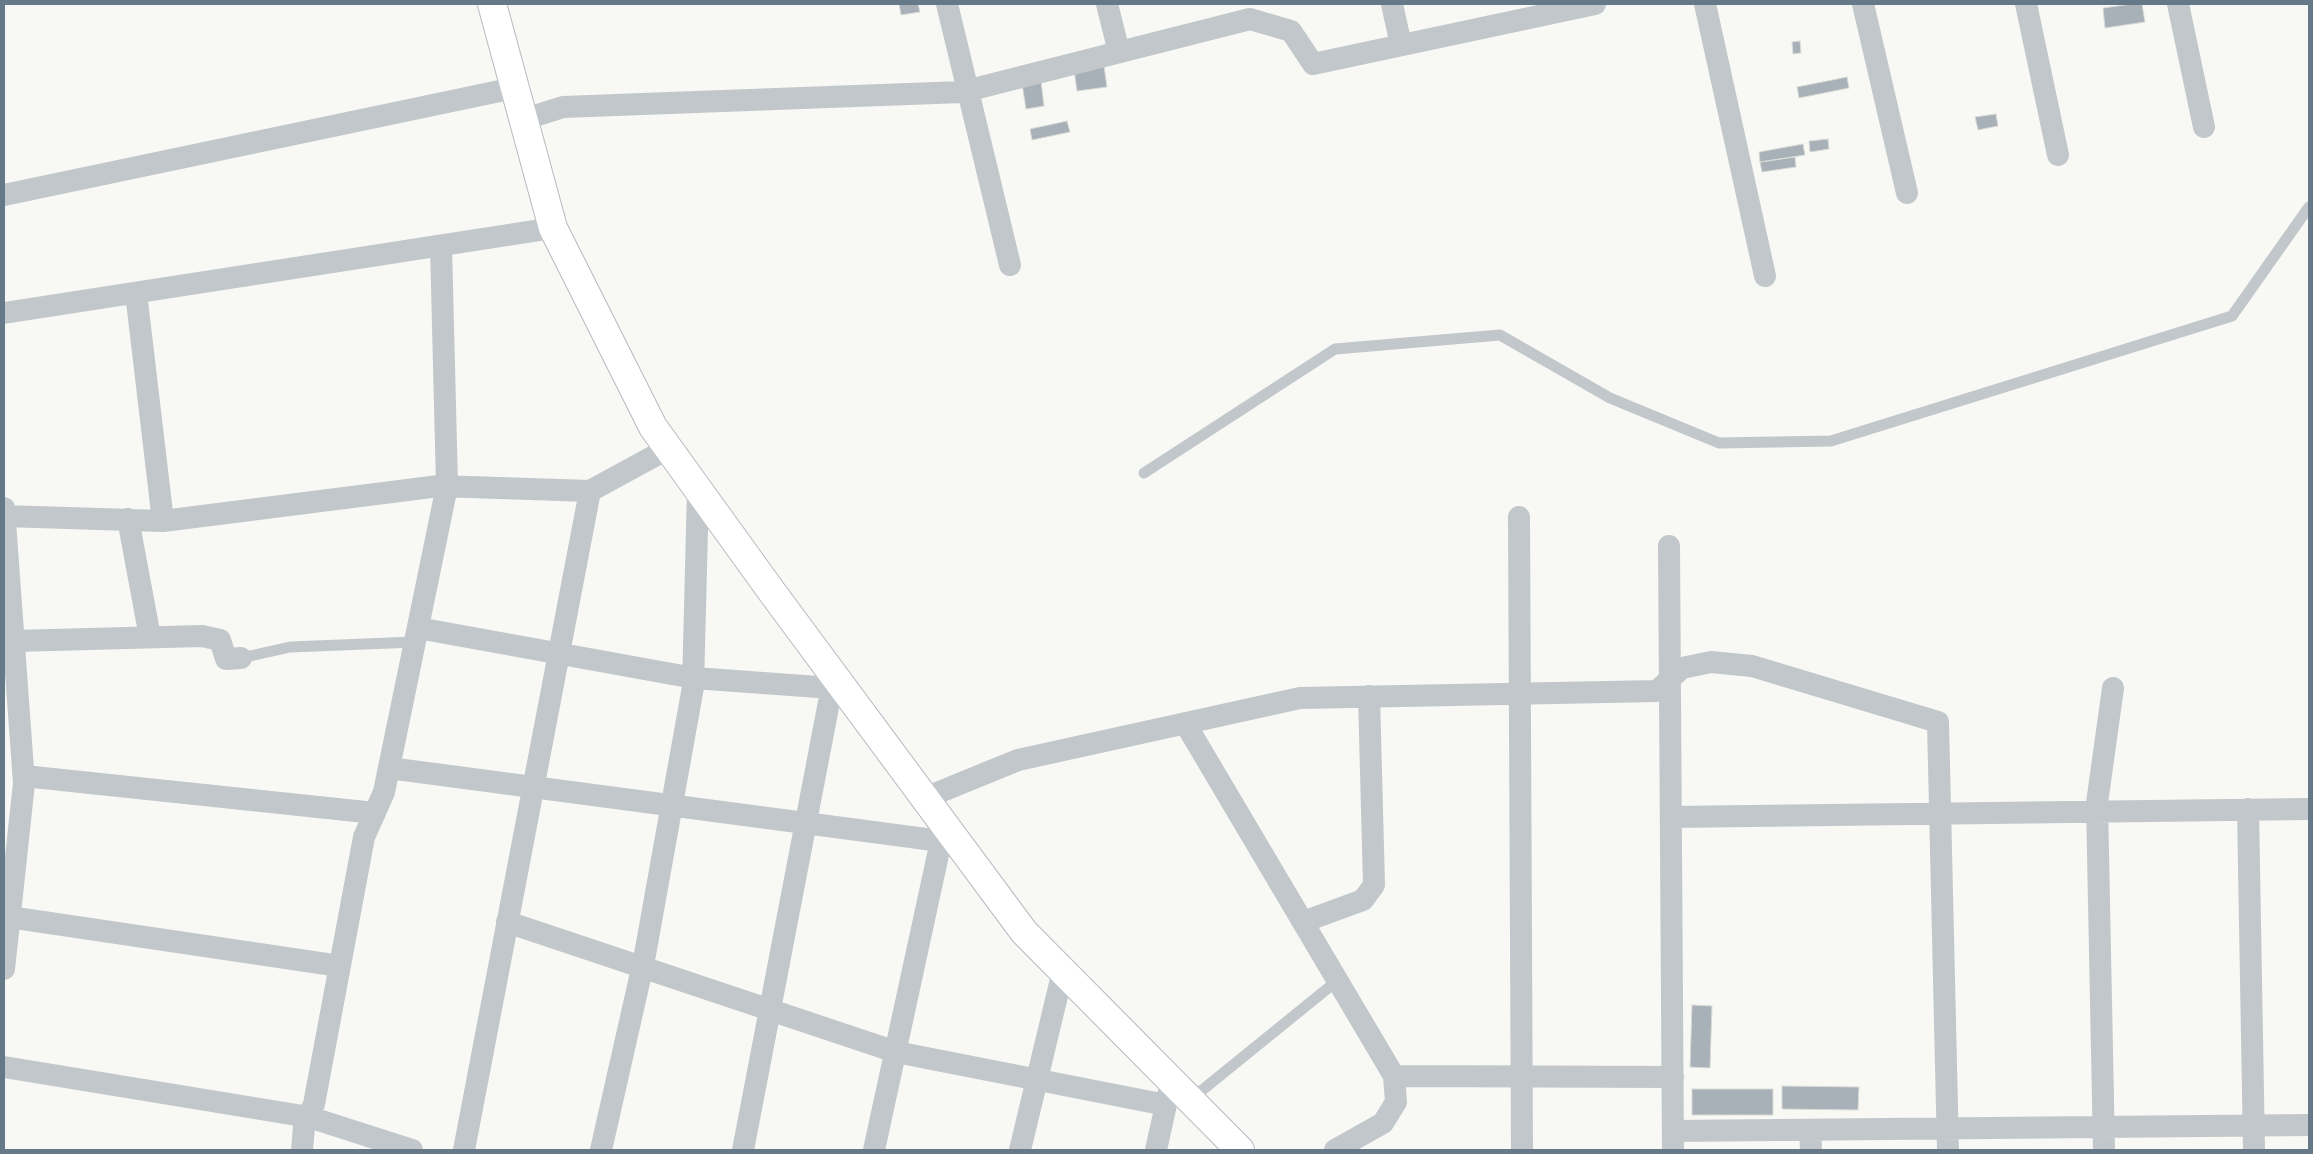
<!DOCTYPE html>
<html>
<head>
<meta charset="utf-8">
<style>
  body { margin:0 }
  #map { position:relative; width:2313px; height:1154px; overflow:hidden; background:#f8f8f5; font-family:Cabin,sans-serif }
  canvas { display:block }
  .frame { position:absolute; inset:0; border:5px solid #657988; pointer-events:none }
</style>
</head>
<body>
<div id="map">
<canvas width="2313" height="1154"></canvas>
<div class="frame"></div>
</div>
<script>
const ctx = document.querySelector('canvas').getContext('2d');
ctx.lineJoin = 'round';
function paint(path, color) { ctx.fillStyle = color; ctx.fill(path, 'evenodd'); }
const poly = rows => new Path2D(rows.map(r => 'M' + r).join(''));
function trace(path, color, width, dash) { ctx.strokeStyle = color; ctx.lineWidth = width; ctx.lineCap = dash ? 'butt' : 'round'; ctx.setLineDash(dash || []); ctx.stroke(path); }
const building = poly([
  [899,4,918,4,920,12,901,15,899,4],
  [2132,4,2142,4,2145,22,2105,28,2103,8,2132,4],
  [1800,41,1801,53,1793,54,1792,42,1800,41],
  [1104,66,1107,87,1077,91,1074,70,1104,66],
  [1847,77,1849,88,1799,98,1797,87,1847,77],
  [1041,81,1044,106,1026,109,1022,84,1041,81],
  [1996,114,1998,126,1978,130,1975,117,1996,114],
  [1067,121,1070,132,1032,140,1030,129,1067,121],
  [1828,139,1829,149,1810,152,1809,141,1828,139],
  [1803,144,1805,155,1760,162,1759,152,1803,144],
  [1795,157,1796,167,1762,172,1760,162,1795,157],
  [1692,1005,1712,1006,1710,1068,1690,1067,1692,1005],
  [1782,1086,1859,1087,1858,1110,1782,1109,1782,1086],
  [1692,1089,1773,1089,1773,1115,1692,1115,1692,1089]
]);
const lane = poly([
  [1144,473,1335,349,1500,335,1610,398,1719,443,1831,441,2232,316,2309,207],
  [241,658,290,647,415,642],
  [1190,1100,1338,980]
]);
const street = poly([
  [947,4,1010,265],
  [1107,4,1119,52],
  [1392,4,1401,45],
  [1705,4,1765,276],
  [1863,4,1907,193],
  [2026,4,2058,155],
  [2178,4,2204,127],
  [522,120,563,107,962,92,1250,19,1291,31,1313,64,1595,4],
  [4,195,514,88],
  [136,293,163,521],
  [4,313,553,228],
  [4,508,24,783,4,969],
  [4,516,163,521,439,486,590,491,669,448],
  [1519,517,1522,1150],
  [128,519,150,637],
  [1669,546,1673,1150],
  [418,628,694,678,832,688],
  [14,641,202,636,220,640,226,659,241,658],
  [1185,723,1394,1076,1396,1102,1383,1123,1335,1150],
  [389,768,941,841],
  [24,776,375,813],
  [925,798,1018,760,1300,698,1657,691,1682,668,1711,662,1752,666,1938,722,1948,1150],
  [2248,809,2254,1150],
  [1671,817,2309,809],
  [9,917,340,966],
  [507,922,896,1052,1166,1105],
  [1303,922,1363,900,1374,885,1369,696],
  [4,1067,309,1117,412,1150],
  [1394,1076,1673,1077],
  [1810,1130,1811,1150],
  [1673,1131,2309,1125],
  [302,1150,304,1127,314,1104,364,837,384,792,447,486,441,246],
  [464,1150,590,491],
  [601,1150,644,960,693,687,698,489],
  [743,1150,834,676],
  [874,1150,941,841,946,828],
  [1020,1150,1063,971],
  [1156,1150,1169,1091],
  [2104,1150,2097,803,2113,688]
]);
const secondary = poly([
  [492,4,553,228,653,427,772,592,1024,932,1240,1150]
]);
paint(building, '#a7b1b7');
trace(building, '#dadad7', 1);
trace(secondary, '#b5bbc0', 30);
trace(lane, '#c2c7cb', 11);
trace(street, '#c2c7cb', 22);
trace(secondary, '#fff', 28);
</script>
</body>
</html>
